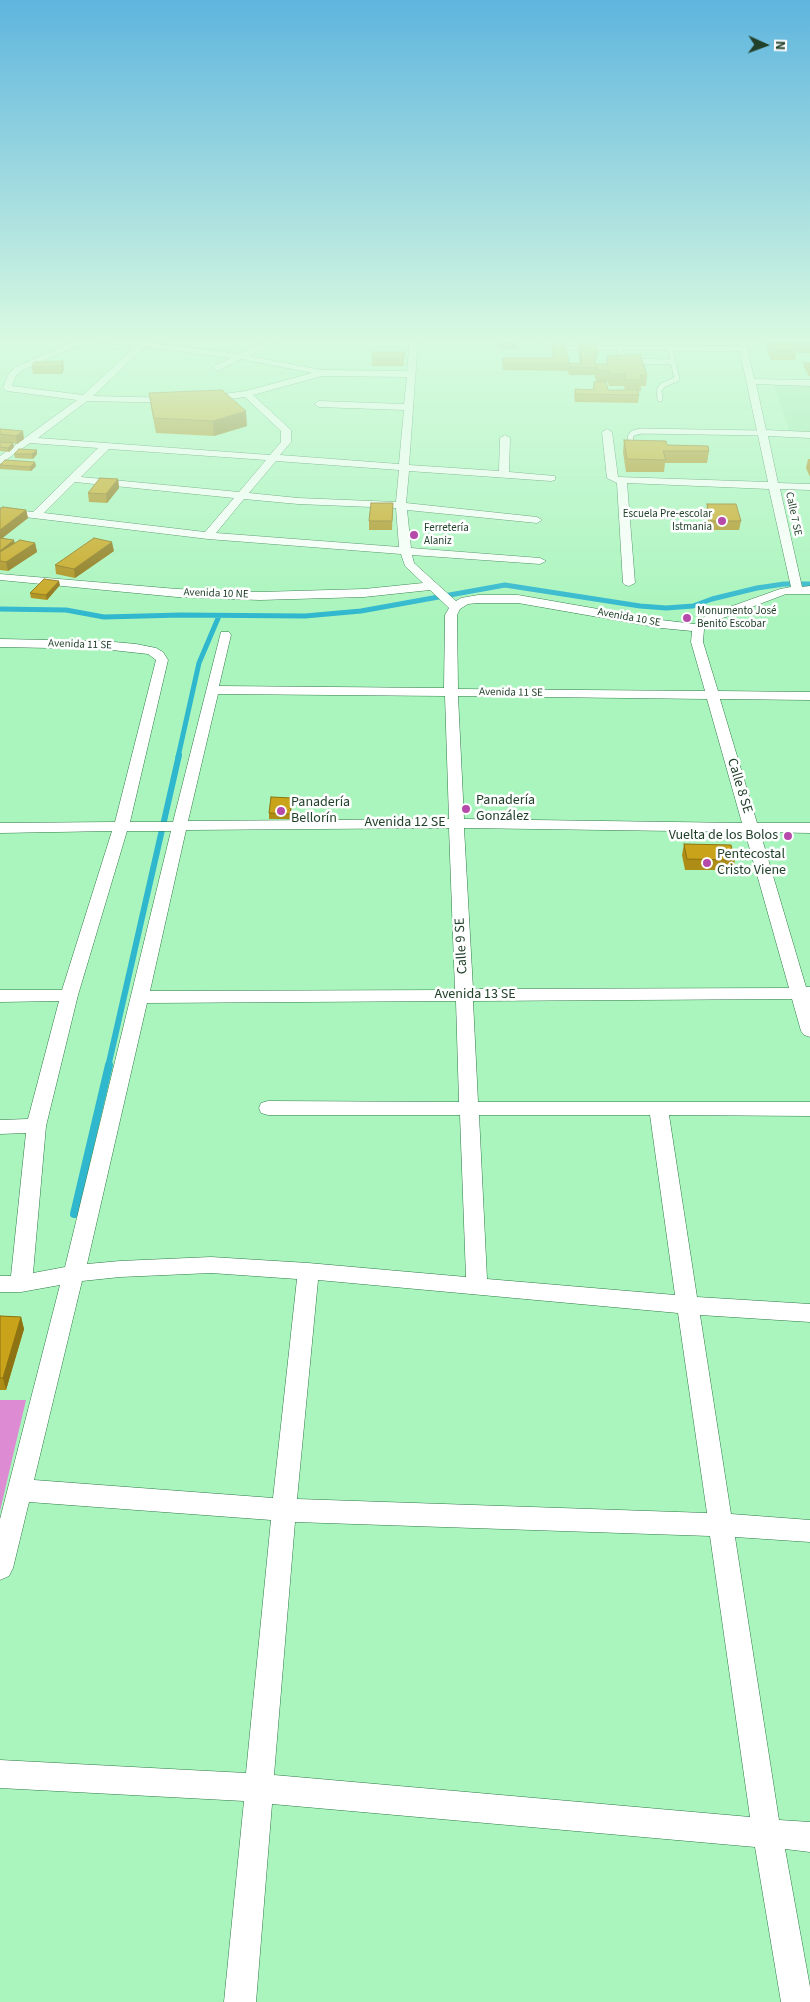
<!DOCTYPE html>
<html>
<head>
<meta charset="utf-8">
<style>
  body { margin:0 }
  #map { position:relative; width:810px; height:2002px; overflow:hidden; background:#aaf5bd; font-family:"Source Sans 3",sans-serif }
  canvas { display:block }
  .north { position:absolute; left:740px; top:20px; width:50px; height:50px; -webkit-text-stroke:4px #fff; paint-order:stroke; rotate:92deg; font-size:14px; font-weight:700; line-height:20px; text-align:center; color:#22412b }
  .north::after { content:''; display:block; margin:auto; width:18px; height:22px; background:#22412b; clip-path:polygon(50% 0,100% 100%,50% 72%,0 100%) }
</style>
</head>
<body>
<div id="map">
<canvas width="810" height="2002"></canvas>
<div class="north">N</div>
</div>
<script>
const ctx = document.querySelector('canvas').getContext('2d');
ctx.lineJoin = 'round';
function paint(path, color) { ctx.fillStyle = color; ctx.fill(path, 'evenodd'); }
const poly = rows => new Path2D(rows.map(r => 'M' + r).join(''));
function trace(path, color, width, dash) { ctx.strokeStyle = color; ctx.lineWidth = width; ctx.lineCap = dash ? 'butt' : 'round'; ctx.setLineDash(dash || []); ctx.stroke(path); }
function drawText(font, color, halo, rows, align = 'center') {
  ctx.font = font + ' "Source Sans 3",sans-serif'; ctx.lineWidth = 5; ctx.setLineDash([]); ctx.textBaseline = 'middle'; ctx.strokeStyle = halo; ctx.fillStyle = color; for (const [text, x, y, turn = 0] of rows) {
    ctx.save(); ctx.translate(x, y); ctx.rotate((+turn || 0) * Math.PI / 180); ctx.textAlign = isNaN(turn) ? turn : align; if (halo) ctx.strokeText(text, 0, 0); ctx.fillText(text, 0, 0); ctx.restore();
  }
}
const built = poly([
  [774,385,810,385,810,432,790,432]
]);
const green = poly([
  [0,1400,26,1400,0,1511]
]);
const streamFar2 = poly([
  [0,609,66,610,104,617,181,615,305,616,361,611,505,585,640,606,666,608,693,606,712,599,757,588,784,584,810,584],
  [178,757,199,663,219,616]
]);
const streamFar1 = poly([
  [108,1067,179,755]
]);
const stream = poly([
  [74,1214,109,1065]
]);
const service = poly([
  [538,338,551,346,559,348,670,348,677,379,663,385,659,390,660,399],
  [143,344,152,338],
  [619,347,624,361,673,362],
  [670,348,743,349],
  [634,448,630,437,633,433,641,431,762,433]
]);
const minor = poly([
  [272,338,283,338,249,356,322,370,407,371,410,338,418,338,409,465,499,471,500,438,505,435,510,438,509,472,555,476,555,480,551,481,409,471,406,503,537,517,542,520,537,523,407,510,411,548,540,558,546,561,540,564,412,555,414,563,456,601,461,598,478,595,518,595,661,620,695,624,707,615,780,589,791,587,769,489,627,483,635,583,629,586,625,585,623,583,617,483,607,478,602,432,607,429,612,432,618,477,768,482,737,338,745,338,754,379,810,380,810,386,756,384,766,430,810,432,810,438,768,436,778,483,810,484,810,490,780,489,802,587,810,586,810,594,786,594,715,621,704,629,703,642,718,691,810,692,810,700,720,699,757,823,810,823,810,833,760,832,806,987,810,987,810,1037,804,1035,801,1031,792,999,473,1001,478,1102,810,1102,810,1116,669,1115,697,1297,810,1304,810,1322,700,1315,731,1514,810,1520,810,1542,735,1537,779,1820,810,1822,810,1852,785,1849,810,1987,810,2002,781,2002,755,1847,272,1804,256,2002,224,2002,244,1801,0,1788,0,1760,246,1773,271,1520,29,1502,13,1568,9,1576,0,1580,0,1519,60,1285,21,1292,0,1292,0,1276,11,1276,26,1133,0,1134,0,1120,28,1119,59,1001,0,1002,0,990,62,990,112,831,0,833,0,823,115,822,156,660,148,654,103,649,0,647,0,639,103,641,136,644,156,648,163,652,168,660,130,822,173,822,221,632,229,632,231,635,219,686,444,688,445,615,449,608,430,590,364,597,260,600,177,597,0,580,0,574,177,589,260,592,364,589,423,583,405,566,401,554,208,539,0,514,0,508,33,512,98,448,30,443,0,464,0,456,77,400,7,391,3,388,8,375,15,367,74,342,98,339,143,342,239,354,272,338],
  [98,343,136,346,83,395,12,386,16,376,21,371,76,346,98,343],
  [145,347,231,358,214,366,213,368,217,371,241,359,312,373,246,391,208,396,203,399,208,402,245,397,281,431,281,442,270,455,38,438,87,401,177,403,179,401,174,398,93,396,145,347],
  [322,376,407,377,404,404,319,401,314,404,319,407,404,410,399,464,280,455,291,442,291,430,253,395,322,376],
  [109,449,266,460,239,492,81,477,109,449],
  [276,461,399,470,396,502,298,498,249,493,276,461],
  [75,482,234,498,205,532,44,513,75,482],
  [244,499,298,504,396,508,399,547,216,533,244,499],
  [478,603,518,603,661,628,692,631,691,642,705,691,458,689,457,615,460,609,468,604,478,603],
  [218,694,445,696,449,819,188,821,218,694],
  [458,696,707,699,742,823,464,819,458,696],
  [449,828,455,990,150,991,186,830,449,828],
  [464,828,745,832,789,988,473,989,464,828],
  [127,831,171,831,65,1267,33,1273,46,1126,78,995,127,831],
  [456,1001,459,1102,268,1101,261,1103,259,1108,261,1113,268,1115,460,1115,466,1277,308,1263,211,1257,120,1261,87,1264,147,1003,456,1001],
  [479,1115,650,1115,675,1295,487,1279,479,1115],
  [211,1273,297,1279,273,1498,34,1480,82,1281,120,1277,211,1273],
  [318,1280,678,1313,707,1513,297,1499,318,1280],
  [295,1522,710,1536,750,1817,274,1775,295,1522]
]);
const wall = poly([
  [498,338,517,338,517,349,498,348],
  [766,338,810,338,810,353,796,353,795,360,771,360,765,344],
  [552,343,569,363,568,371,503,370,502,358,553,358,552,350],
  [579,343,598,352,597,359,595,359,596,368,596,364,606,364,607,356,647,375,646,386,641,386,641,391,638,391,639,395,638,403,575,402,574,397,575,389,593,390,594,382,596,382,595,375,569,375,568,371,569,363,580,364,578,350],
  [606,382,608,382,609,386,624,386,625,390,608,390],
  [404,352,404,366,372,366,372,358],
  [63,361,64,369,62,374,33,374,32,367],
  [804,363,810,363,810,376,809,376,804,367],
  [149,393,247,426,214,436,156,433,151,408],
  [0,429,24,439,17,444,13,443,14,447,9,452,0,451],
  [624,440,709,451,707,463,665,463,664,472,626,472,623,452],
  [37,450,37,454,33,459,15,458,14,454],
  [808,459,810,459,810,477,806,468],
  [0,464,36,466,31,471,0,469],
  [118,479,119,488,107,503,89,502,88,493],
  [393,503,392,530,369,530,369,521],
  [707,504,741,521,739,530,710,530,706,513],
  [0,509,26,510,28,518,2,538,15,543,35,543,37,552,8,571,0,570],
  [114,551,75,578,56,574,55,565],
  [60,585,47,600,31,598,30,593],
  [292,803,290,819,269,819,269,813],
  [684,844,735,860,733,870,685,870,682,855],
  [0,1316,21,1317,24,1329,6,1390,0,1390]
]);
const shadedWall = poly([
  [63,361,64,369,62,374,61,366],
  [246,411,247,426,214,436,213,421],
  [23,431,24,439,17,444,16,436],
  [13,443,14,447,9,452,8,448],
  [37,450,37,454,33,459,32,454],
  [35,462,36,466,31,471,30,467],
  [118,479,119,488,107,503,106,494],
  [26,510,28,518,0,540,0,530],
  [14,540,16,549,0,561,0,551],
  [112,542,114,551,75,578,74,569],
  [35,543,37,552,8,571,6,562],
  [59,581,60,585,47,600,46,595],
  [292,798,292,803,290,819,290,814],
  [21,1317,24,1329,6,1390,3,1378]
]);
const building = poly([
  [498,338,517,338,517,341,498,341,498,338],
  [768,338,810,338,810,342,793,342,796,350,772,349,768,338],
  [552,343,565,343,569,363,503,363,502,358,554,358,552,343],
  [579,343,595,343,598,352,594,352,596,368,570,367,569,363,582,364,579,343],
  [373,352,404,352,404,358,372,358,373,352],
  [640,354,647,375,640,375,642,380,626,380,625,374,610,374,609,371,597,370,596,364,608,364,607,356,640,354],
  [63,361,61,366,32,367,34,362,63,361],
  [804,363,810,363,810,372,809,372,804,363],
  [594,382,606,382,608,390,638,390,639,395,576,394,575,389,594,390,594,382],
  [222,390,246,411,213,421,154,418,149,393,222,390],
  [0,429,23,431,16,436,0,434,0,429],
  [624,440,666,441,667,445,708,446,709,451,663,451,666,460,627,459,624,440],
  [0,442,13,443,8,448,0,447,0,442],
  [19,449,37,450,32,454,14,454,19,449],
  [5,460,35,462,30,467,0,465,5,460],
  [100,478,118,479,106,494,88,493,100,478],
  [371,503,393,503,392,521,369,521,371,503],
  [707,504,736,504,741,521,711,521,707,504],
  [3,507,26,510,0,530,0,509,3,507],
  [0,538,14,540,0,551,0,538],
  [94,538,112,542,74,569,55,565,94,538],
  [20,540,35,543,6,562,0,561,0,552,20,540],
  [44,579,59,581,46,595,30,593,44,579],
  [271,797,292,798,290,814,269,813,271,797],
  [684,844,731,845,735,860,687,859,684,844],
  [0,1316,21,1317,3,1378,0,1378,0,1316]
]);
const markers = [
  [722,521,5,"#b54aaa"],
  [414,535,5,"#b54aaa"],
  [687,618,5,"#b54aaa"],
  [466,809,5,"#b54aaa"],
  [281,811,5,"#b54aaa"],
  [788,836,5,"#b54aaa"],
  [707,863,5,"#b54aaa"]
];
const farStreetnames = [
  ["Calle 7 SE",793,514,78],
  ["Avenida 10 NE",216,594,2],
  ["Avenida 10 SE",629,618,10],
  ["Avenida 11 SE",80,645,2],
  ["Avenida 11 SE",511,693,1]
];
const farPoinames = [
  ["Escuela Pre-escolar",712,515,"right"],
  ["Istmania",712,528,"right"],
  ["Ferretería",424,529],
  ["Alaniz",424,542],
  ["Monumento José",697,612],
  ["Benito Escobar",697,625]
];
const streetNames = [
  ["Calle 8 SE",739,786,73],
  ["Avenida 12 SE",405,823],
  ["Calle 9 SE",462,946,-93],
  ["Avenida 13 SE",475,995]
];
const poiNames = [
  ["Panadería",476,801],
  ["González",476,817],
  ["Panadería",291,803],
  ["Bellorín",291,819],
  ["Vuelta de los Bolos",778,836,"right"],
  ["Pentecostal",717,855],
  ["Cristo Viene",717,871]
];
paint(built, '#97e9ad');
paint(green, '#dd8cd3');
trace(streamFar2, '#2fb7ce', 5);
trace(streamFar1, '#2fb7ce', 6);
trace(stream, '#2fb7ce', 8);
trace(service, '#307948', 6);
trace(minor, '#307948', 1);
trace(service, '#fff', 5);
paint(minor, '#fff');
paint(wall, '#ad8d16');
paint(shadedWall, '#8d7312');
paint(building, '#c9a41a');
trace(building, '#8d7312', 1);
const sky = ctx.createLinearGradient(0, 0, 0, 619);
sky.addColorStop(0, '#5eb5de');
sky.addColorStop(0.55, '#d9fae1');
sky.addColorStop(1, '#d9fae100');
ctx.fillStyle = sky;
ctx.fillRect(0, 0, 810, 619);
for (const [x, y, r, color] of markers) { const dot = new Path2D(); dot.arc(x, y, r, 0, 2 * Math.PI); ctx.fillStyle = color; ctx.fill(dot); trace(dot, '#fff', 2); }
drawText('11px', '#22412b', '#fff', farStreetnames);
drawText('11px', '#22412b', '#fff', farPoinames, 'left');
drawText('14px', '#22412b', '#fff', streetNames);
drawText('14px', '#22412b', '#fff', poiNames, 'left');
</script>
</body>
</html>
